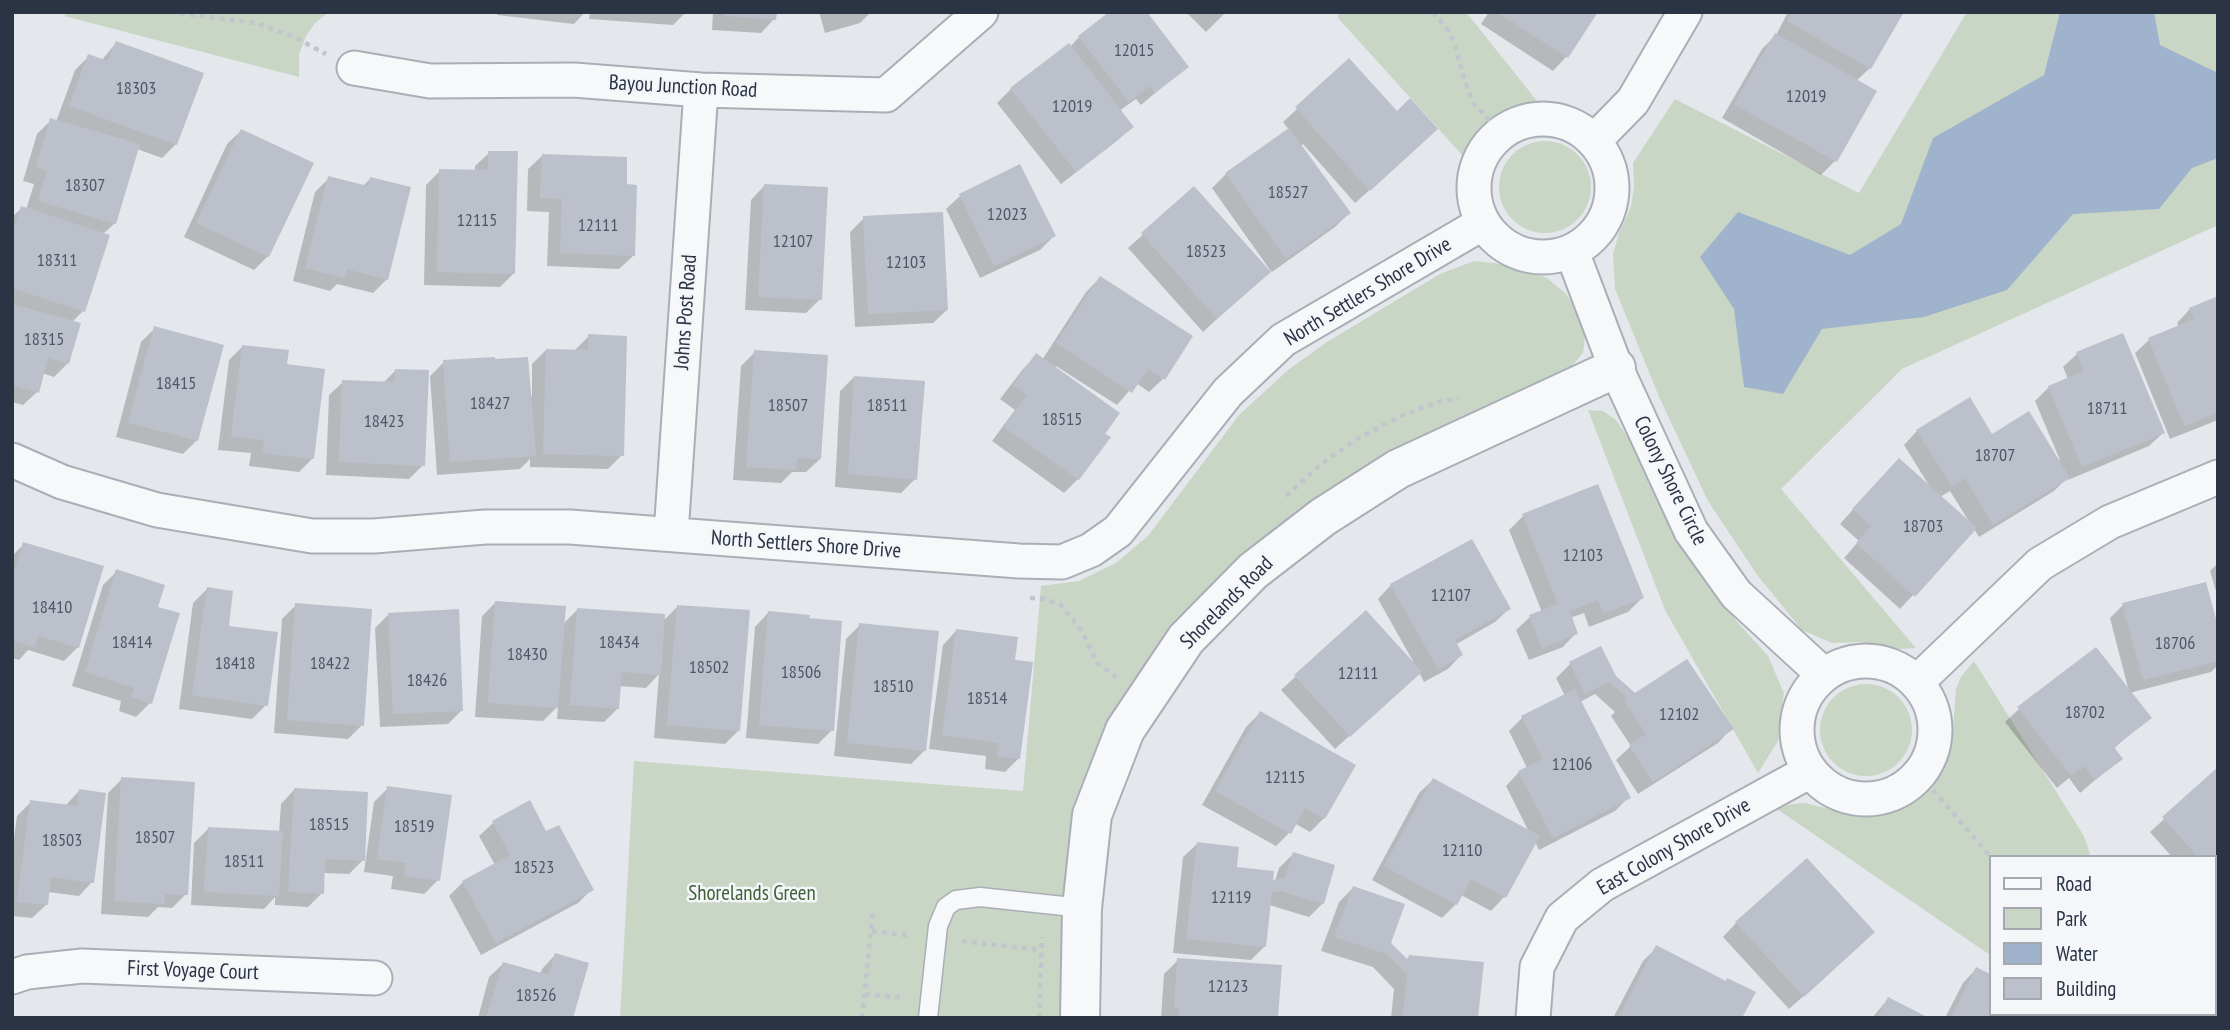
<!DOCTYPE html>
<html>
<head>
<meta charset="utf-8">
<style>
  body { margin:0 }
  #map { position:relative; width:2230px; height:1030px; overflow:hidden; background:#e4e7ec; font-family:"PT Sans Narrow",sans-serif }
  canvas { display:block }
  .frame { position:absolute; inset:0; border:14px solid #2b3445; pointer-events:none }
  .legend { position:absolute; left:1989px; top:855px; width:228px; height:161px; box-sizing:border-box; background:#f4f6f9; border:2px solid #a4a8b1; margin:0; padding:9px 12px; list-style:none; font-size:21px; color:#2b3445 }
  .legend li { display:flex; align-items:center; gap:14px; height:35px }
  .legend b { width:35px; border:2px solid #a4a8b1 }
</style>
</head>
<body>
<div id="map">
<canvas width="2230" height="1030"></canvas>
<div class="frame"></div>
<ul class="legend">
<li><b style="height:9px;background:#f7f8fa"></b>Road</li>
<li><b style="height:19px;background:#c9d6c5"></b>Park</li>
<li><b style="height:19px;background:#9fb4cc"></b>Water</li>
<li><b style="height:19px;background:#bbc0ca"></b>Building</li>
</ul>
</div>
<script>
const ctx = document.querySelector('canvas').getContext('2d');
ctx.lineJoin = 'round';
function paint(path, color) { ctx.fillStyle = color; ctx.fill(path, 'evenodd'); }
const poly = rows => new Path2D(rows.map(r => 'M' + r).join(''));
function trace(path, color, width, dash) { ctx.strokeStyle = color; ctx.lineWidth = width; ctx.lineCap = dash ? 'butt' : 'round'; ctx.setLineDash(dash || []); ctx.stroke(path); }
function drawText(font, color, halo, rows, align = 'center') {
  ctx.font = font + ' "PT Sans Narrow",sans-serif'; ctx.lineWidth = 5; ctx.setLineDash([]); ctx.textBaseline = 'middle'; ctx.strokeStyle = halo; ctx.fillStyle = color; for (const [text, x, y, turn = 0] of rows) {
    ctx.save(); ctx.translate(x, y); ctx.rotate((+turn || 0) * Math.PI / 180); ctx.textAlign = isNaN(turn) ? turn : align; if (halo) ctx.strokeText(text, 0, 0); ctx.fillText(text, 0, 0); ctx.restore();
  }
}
const green = poly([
  [71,12,329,12,315,23,306,36,299,54,299,77,64,16],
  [1339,12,1466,12,1541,106,1520,107,1496,118,1476,137,1463,156,1338,18],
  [1967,12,2218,12,2218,225,1902,369,1781,489,1916,648,1899,649,1859,642,1832,643,1802,630,1758,576,1708,501,1660,399,1615,289,1613,254,1619,233,1631,207,1634,187,1633,163,1675,99,1859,193],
  '1499 187a46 46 0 1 1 92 0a46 46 0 1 1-92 0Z',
  [1474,261,1503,264,1547,278,1565,293,1576,308,1585,336,1583,353,1567,372,1373,464,1111,729,1064,1018,620,1018,634,761,1023,791,1041,586,1079,581,1116,563,1148,536,1239,415,1288,370,1327,342,1440,274],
  [1588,410,1603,411,1616,420,1639,453,1672,524,1705,580,1739,624,1768,656,1784,693,1778,741,1758,773,1665,610],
  [1974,661,2084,836,2091,857,1990,857,1990,955,1777,809,1787,805,1804,803,1864,817,1897,811,1926,793,1944,768,1952,742,1956,689,1961,677],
  '1820 730a46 46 0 1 1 92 0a46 46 0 1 1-92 0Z'
]);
const water = poly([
  [2060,12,2154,12,2160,45,2218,73,2218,158,2192,168,2159,209,2073,214,2007,290,1924,317,1822,329,1783,394,1744,387,1734,309,1700,257,1738,212,1850,255,1901,224,1933,138,2044,75]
]);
const shadow = poly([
  [497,12,585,12,574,24,497,15],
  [590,12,686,12,673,25,589,19],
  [713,12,775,12,774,19,761,33,712,30],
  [819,12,871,12,860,23,825,33],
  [1186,12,1226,12,1206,32],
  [1489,12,1596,12,1566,57,1553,71,1481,24],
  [1788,12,1902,12,1870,68,1856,81,1835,161,1821,175,1722,118,1762,49,1776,35],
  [1079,37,1187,66,1141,105,1136,99,1119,111,1131,127,1118,140,1061,184,997,103,1011,89,1070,47],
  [116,43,176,144,162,158,137,149,115,223,103,234,83,311,72,322,68,363,54,377,42,373,37,392,23,405,12,402,12,217,22,208,26,210,34,184,23,181,37,134,51,120,56,122,75,70,89,56,101,61],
  [1349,61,1422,143,1355,203,1303,144,1301,146,1349,213,1335,227,1272,272,1270,270,1203,332,1128,248,1194,189,1268,271,1270,270,1212,188,1226,174,1289,130,1283,122],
  [241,131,268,256,254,270,184,237,227,144],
  [489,153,514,273,500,287,424,285,426,185,440,171,475,171,475,166],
  [542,156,625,186,633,256,619,269,547,266,549,212,527,211,528,169],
  [329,178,363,186,370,179,387,279,373,293,337,284,330,291,293,281,315,192],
  [764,186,820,299,806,313,745,310,751,200],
  [960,196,1054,236,1040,250,980,278,946,209],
  [864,218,947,310,933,323,855,327,850,232],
  [1100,278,1163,379,1149,392,1136,383,1117,405,1056,366,1054,368,1078,479,1064,493,992,441,1015,410,1000,399,1023,369,1036,356,1042,360,1086,292],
  [2218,298,2218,420,2170,439,2135,353,2149,340,2179,327,2177,323,2190,309],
  [155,328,197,440,183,454,116,437,141,342],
  [589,336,622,455,608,469,530,467,530,459,520,469,437,475,430,376,444,362,532,396,532,364,546,350,575,350],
  [243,346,312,459,299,472,249,466,251,453,218,450,229,360],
  [755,352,820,459,806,472,792,472,781,483,733,480,741,366],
  [2077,354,2163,433,2149,446,2068,480,2067,478,2054,491,1979,537,1974,529,1900,609,1844,558,1859,541,1840,524,1885,474,1930,487,1904,445,1917,431,1992,436,2060,460,2035,401,2049,387,2068,379,2063,367],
  [1950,491,1970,523,1940,497],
  [396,370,423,465,409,479,326,475,329,395,343,382,383,383],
  [854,377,915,479,901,493,835,487,840,391],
  [1523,516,1642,598,1628,612,1589,627,1584,613,1570,618,1576,633,1563,647,1529,660,1516,630,1530,617,1542,612,1509,530],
  [24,544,78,647,64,661,28,650,19,660,12,658,12,556],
  [2218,563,2218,598,2210,571],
  [117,571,156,608,150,703,136,717,119,711,121,701,72,686,103,585],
  [1391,585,1509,609,1495,622,1455,645,1461,655,1448,669,1424,682,1419,672,1335,749,1281,690,1366,612,1414,663,1378,599],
  [207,589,266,705,252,719,179,709,193,603],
  [496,602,563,624,577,610,663,621,678,606,739,730,725,744,654,738,659,674,646,688,619,686,618,708,604,722,557,719,558,706,543,721,475,717,482,616],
  [296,605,362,725,348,739,274,733,282,619],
  [2123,605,2218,633,2218,665,2211,672,2129,693,2149,718,2113,749,2120,759,2080,793,2069,778,2057,788,2005,722,2019,709,2129,692,2110,618],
  [768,613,832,730,818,744,746,738,755,627],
  [389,614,462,710,448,724,380,727,375,628],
  [860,625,925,750,911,764,834,756,846,639],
  [956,631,1013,661,1019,758,1005,772,985,769,986,756,929,749,943,645],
  [1601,649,1614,677,1635,695,1731,729,1718,743,1638,794,1616,760,1631,746,1611,716,1615,712,1595,694,1580,702,1629,797,1615,811,1539,850,1535,842,1504,897,1491,911,1461,895,1456,904,1442,918,1372,880,1419,793,1433,780,1529,832,1506,786,1519,772,1527,768,1509,731,1522,718,1565,696,1556,678,1570,664],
  [1260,713,1324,818,1310,832,1294,823,1289,833,1276,846,1202,805,1246,727],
  [2218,770,2218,893,2214,896,2214,857,2172,857,2150,832],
  [122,779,186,894,172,908,158,907,148,917,101,914,108,793],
  [388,788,438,880,424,894,391,889,393,876,364,872,374,802],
  [294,790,366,857,349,874,323,873,322,893,308,907,275,905,275,897,264,909,191,905,194,843,208,829,279,833,281,804],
  [79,791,92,882,79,896,48,892,46,905,32,918,12,916,12,852,17,816,31,802,66,805],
  [493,823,546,833,592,889,578,903,481,955,449,896,463,882,495,865,479,836],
  [1197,844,1236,868,1271,882,1275,881,1279,868,1293,854,1323,903,1309,917,1269,905,1264,947,1251,960,1173,953,1183,857],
  [1353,888,1389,943,1406,960,1409,957,1477,1018,1391,1018,1394,989,1373,967,1321,951,1339,902],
  [1736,923,1859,946,1789,1009,1723,937],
  [1657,947,1740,1018,1613,1018,1643,961],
  [555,955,571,1018,478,1018,489,977,503,964,540,974,542,969],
  [1178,960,1277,1018,1161,1018,1164,974],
  [1976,969,1990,976,1990,1014,2041,1018,1945,1018,1963,983],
  [1888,999,1925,1018,1872,1018]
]);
const building = poly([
  [725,12,777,12,776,20,725,16],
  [1109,12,1147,12,1189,67,1155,93,1150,86,1129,102,1078,36],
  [1497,12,1598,12,1568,58],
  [1792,12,1904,12,1871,69,1787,21],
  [1775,33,1877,91,1837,162,1734,104],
  [116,41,204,73,177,145,69,106,88,54,108,61],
  [1069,43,1134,127,1076,172,1010,88],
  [1349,58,1397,111,1410,98,1438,129,1370,191,1295,107],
  [50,118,140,144,116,224,38,201,47,171,36,167],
  [1289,128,1351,213,1286,259,1225,173],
  [241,129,314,163,269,257,196,223],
  [488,151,518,151,515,274,437,272,439,169,488,170],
  [542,154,627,157,627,184,637,185,635,256,560,253,562,199,540,198],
  [1020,164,1056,236,994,266,959,194],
  [328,176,368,186,370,177,411,187,388,280,347,269,345,278,305,268],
  [764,184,828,187,822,300,758,297],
  [1194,186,1271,272,1217,319,1141,233],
  [21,206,110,235,85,312,12,288,12,234],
  [943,212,948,310,868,314,863,216],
  [1100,276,1193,336,1165,380,1148,369,1132,393,1056,343],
  [2218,296,2218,413,2184,426,2148,338,2194,319,2189,308],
  [12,304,81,323,69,364,48,358,39,393,12,385],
  [154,326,224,345,198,441,128,423],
  [2123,333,2165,433,2082,467,2048,386,2084,371,2076,352],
  [588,334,627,336,624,456,543,454,546,349,588,350],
  [242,345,289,350,287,364,325,369,314,459,262,453,264,440,231,436],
  [754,350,828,355,821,459,797,458,796,470,746,467],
  [1036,353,1120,413,1105,434,1111,437,1079,480,1004,427,1027,395,1013,385],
  [495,357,495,359,528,357,536,456,450,462,443,360],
  [395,369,429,370,425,466,339,462,342,380,394,382],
  [854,376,925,381,917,480,848,474],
  [1970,397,1992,434,2029,411,2070,478,1993,525,1965,478,1952,486,1916,430],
  [1899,458,1977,528,1915,597,1856,543,1871,526,1852,509],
  [1598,484,1644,598,1603,614,1598,600,1570,611,1578,634,1542,648,1529,615,1558,604,1522,514],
  [1472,539,1511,609,1455,640,1463,655,1438,669,1390,584],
  [23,542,104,566,79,648,38,636,34,647,12,640,12,579],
  [116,569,165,585,158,607,180,613,152,704,131,697,134,688,85,672],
  [2206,582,2218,626,2218,661,2143,680,2122,603],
  [207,587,233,591,229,626,278,632,268,706,192,695],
  [495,601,566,606,558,708,488,703],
  [295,603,372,609,364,726,287,720],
  [677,605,750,610,740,731,667,725],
  [577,608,665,614,661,675,622,672,619,709,570,705],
  [459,609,463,711,393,714,388,613],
  [1366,610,1422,672,1350,737,1294,675],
  [768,611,810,615,809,618,842,621,834,731,759,725],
  [859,623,939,631,926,751,847,743],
  [956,629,1018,637,1015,660,1033,662,1020,759,997,756,999,743,942,735],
  [1601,646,1616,676,1635,693,1687,659,1734,729,1653,782,1629,745,1646,734,1624,700,1628,698,1609,682,1585,694,1569,662],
  [2096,647,2152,718,2114,747,2123,759,2095,780,2084,766,2071,776,2017,707],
  [1575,689,1631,798,1553,838,1518,771,1543,759,1521,716],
  [1260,711,1356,765,1325,819,1305,808,1291,834,1215,791],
  [2218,767,2218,879,2214,875,2214,857,2198,857,2162,817],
  [121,777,195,782,188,895,165,894,164,904,114,901],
  [1433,778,1540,836,1506,898,1471,879,1457,905,1384,866],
  [387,786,452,795,440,881,404,876,406,863,377,859],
  [294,788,368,792,365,861,325,859,324,894,288,892],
  [79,789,106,793,94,883,51,877,48,905,17,902,30,800,77,806],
  [530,800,546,831,559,825,594,890,496,943,462,881,510,855,492,821],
  [208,827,283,831,279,896,204,892],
  [1197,842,1239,847,1237,867,1274,871,1273,880,1285,878,1293,852,1335,865,1324,904,1280,891,1272,892,1266,947,1186,939],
  [1807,858,1875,932,1804,997,1735,922],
  [1353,886,1405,904,1391,943,1408,960,1409,955,1484,962,1478,1018,1403,1018,1407,974,1387,954,1334,937],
  [1656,945,1726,981,1727,978,1756,992,1742,1018,1618,1018],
  [555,953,589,963,573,1018,486,1018,503,962,549,975],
  [1177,958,1282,965,1278,1018,1179,1018,1179,1009,1174,1009],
  [1976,967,1990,974,1990,1014,2045,1014,2043,1018,1951,1018],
  [1888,997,1929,1018,1877,1018]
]);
const path = poly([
  [170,12,256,23,294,37,326,54],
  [1433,12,1448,30,1455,44,1464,79,1474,104,1501,133],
  [1286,496,1321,464,1360,437,1403,415,1441,401,1459,399],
  [1030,598,1044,599,1061,605,1082,631,1097,663,1116,677],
  [1920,775,1991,857],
  [872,931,912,936],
  [962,941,1041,950],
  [865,994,905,998],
  [862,1018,873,910],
  [1039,1018,1042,937]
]);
const service = poly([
  [928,1018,938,926,946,907,956,900,980,897,1082,908]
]);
const minor = poly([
  [354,68,430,81,574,80,701,90,886,95,981,12],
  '1474 188a69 69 0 1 1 138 0a69 69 0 1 1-138 0Z',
  [1594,141,1633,101,1685,12],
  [1572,252,1616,368,1691,531,1736,594,1824,675],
  [12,460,62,482,157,510,312,536,374,536,485,527,570,527,1019,561,1062,562,1091,550,1118,531,1228,392,1283,340,1483,223],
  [671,534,701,90],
  '1797 730a69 69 0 1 1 138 0a69 69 0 1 1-138 0Z',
  [1917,682,2040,564,2110,522,2218,477],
  [12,977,27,972,82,966,375,978],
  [1533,1018,1537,967,1562,918,1602,885,1810,771],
  [2118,1018,2118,1014]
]);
const tertiary = poly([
  [1080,1018,1082,908,1092,815,1125,730,1186,639,1253,571,1323,517,1398,469,1616,368]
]);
const numberNames = [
  ["12015",1134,51],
  ["18303",136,89],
  ["12019",1806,97],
  ["12019",1072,107],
  ["18307",85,186],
  ["18527",1288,193],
  ["12023",1007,215],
  ["12115",477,221],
  ["12111",598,226],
  ["12107",793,242],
  ["18523",1206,252],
  ["18311",57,261],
  ["12103",906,263],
  ["18315",44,340],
  ["18415",176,384],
  ["18427",490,404],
  ["18507",788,406],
  ["18511",887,406],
  ["18711",2107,409],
  ["18515",1062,420],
  ["18423",384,422],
  ["18707",1995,456],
  ["18703",1923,527],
  ["12103",1583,556],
  ["12107",1451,596],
  ["18410",52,608],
  ["18414",132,643],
  ["18434",619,643],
  ["18706",2175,644],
  ["18430",527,655],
  ["18418",235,664],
  ["18422",330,664],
  ["18502",709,668],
  ["18506",801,673],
  ["12111",1358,674],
  ["18426",427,681],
  ["18510",893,687],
  ["18514",987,699],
  ["18702",2085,713],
  ["12102",1679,715],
  ["12106",1572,765],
  ["12115",1285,778],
  ["18515",329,825],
  ["18519",414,827],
  ["18507",155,838],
  ["18503",62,841],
  ["12110",1462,851],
  ["18511",244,862],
  ["18523",534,868],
  ["12119",1231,898],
  ["12123",1228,987],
  ["18526",536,996]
];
const streetNames = [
  ["Bayou Junction Road",683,87,3],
  ["North Settlers Shore Drive",1368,292,-31],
  ["Johns Post Road",686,312,-86],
  ["Colony Shore Circle",1670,481,64],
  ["North Settlers Shore Drive",806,545,4],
  ["Shorelands Road",1227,603,-45],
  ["East Colony Shore Drive",1674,847,-30],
  ["First Voyage Court",193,971,2]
];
const parkNames = [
  ["Shorelands Green",752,894]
];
paint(green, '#c9d6c5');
paint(water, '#9fb4cc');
paint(shadow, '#0003');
paint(building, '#bbc0ca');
trace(service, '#a9aeb7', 21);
trace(minor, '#a9aeb7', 37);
trace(tertiary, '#a9aeb7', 42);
trace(path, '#c2c5cb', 4.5, [5, 5]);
trace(service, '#f7f8fa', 18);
trace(minor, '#f7f8fa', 33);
trace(tertiary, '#f7f8fa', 38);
drawText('18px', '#4f5766', null, numberNames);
drawText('21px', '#2b3445', '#f4f6f9', streetNames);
drawText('21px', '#3f6138', '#f4f6f9', parkNames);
</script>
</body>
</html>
